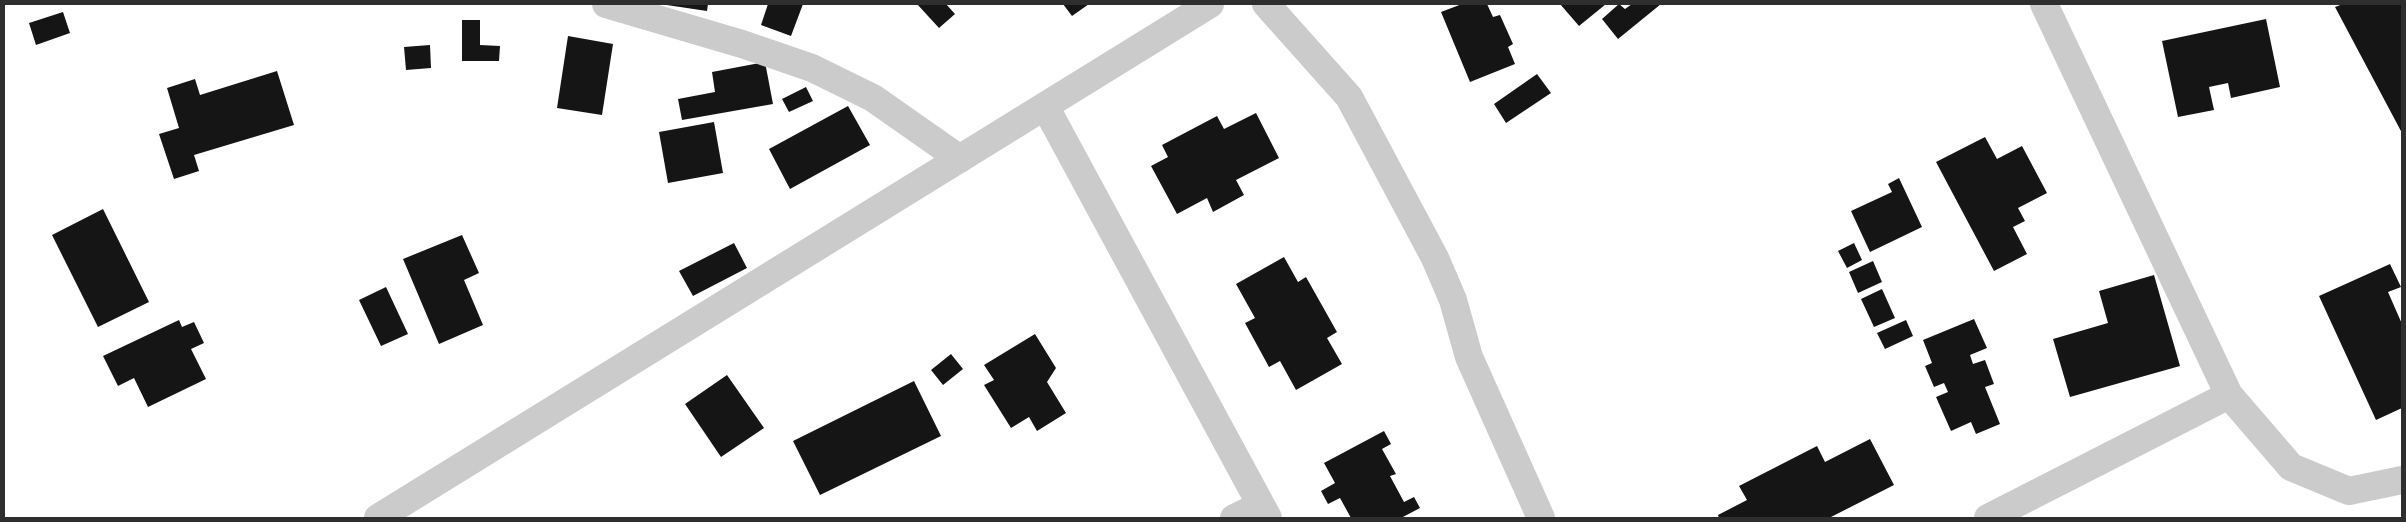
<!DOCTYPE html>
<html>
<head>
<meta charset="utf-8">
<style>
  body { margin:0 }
  #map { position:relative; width:2406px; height:522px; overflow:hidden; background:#fff; font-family:"Nunito Sans",sans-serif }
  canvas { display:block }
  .frame { position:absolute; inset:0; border:5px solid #2e2e2e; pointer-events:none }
</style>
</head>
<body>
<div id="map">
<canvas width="2406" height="522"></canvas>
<div class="frame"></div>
</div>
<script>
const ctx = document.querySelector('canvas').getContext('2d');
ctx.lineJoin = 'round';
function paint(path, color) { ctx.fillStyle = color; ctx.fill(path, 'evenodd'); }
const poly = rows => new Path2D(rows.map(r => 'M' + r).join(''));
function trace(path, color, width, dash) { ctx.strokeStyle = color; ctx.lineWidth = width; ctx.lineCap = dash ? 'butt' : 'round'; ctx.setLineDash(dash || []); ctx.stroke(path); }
const building = poly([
  [660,4,708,4,707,11],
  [768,4,803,4,791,36,761,25],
  [917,4,946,4,955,14,939,28],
  [1063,4,1089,4,1072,16],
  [1462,4,1487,4,1493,17,1500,15,1513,44,1508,47,1515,64,1470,82,1441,12],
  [1560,4,1606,4,1579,26],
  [1619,4,1625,9,1632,4,1661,4,1618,39,1602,19],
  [2343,4,2402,4,2402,133,2335,7],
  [63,12,70,33,36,45,29,23],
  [2266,19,2280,87,2231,98,2228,83,2209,87,2214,110,2178,117,2162,41],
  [462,20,480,20,480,45,500,46,499,61,462,61],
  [568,36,613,44,602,115,557,108],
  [430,45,431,68,406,70,404,47],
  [765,62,773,104,682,120,678,99,715,92,712,72],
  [277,71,294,125,194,155,199,171,174,179,159,134,179,128,167,88,195,79,200,95],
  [1537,74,1551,93,1506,123,1494,104],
  [806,87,813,101,789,112,782,99],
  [848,106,870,145,790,189,769,149],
  [1256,113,1279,158,1236,180,1244,195,1213,212,1207,198,1177,214,1151,166,1168,157,1162,145,1217,116,1224,129],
  [714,122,723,173,668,183,659,132],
  [1985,137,1997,159,2022,146,2047,193,2018,208,2025,221,2013,227,2027,254,1994,271,1936,162],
  [1899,178,1922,227,1870,252,1851,211,1892,192,1888,184],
  [103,209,149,302,98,327,52,235],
  [462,235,479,273,464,280,483,325,439,344,403,259],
  [734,243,747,268,693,296,679,271],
  [1854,243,1862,260,1847,268,1838,251],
  [1284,257,1298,282,1306,277,1337,332,1327,338,1342,364,1296,390,1280,361,1269,367,1245,323,1255,318,1236,284],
  [1873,261,1882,282,1858,293,1849,272],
  [2390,264,2401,287,2388,292,2402,324,2402,408,2376,420,2319,296],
  [2154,275,2180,366,2070,397,2053,339,2108,323,2099,291],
  [386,287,408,334,381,346,359,300],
  [1882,289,1895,318,1874,327,1861,299],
  [1974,319,1987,348,1970,355,1973,364,1985,360,1994,384,1985,387,2000,424,1976,434,1971,422,1951,431,1936,397,1948,392,1944,383,1934,387,1925,366,1932,363,1923,340],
  [179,320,182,327,194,322,204,343,191,349,206,379,148,407,134,378,118,386,103,356],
  [1906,320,1913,336,1885,349,1877,333],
  [1035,334,1056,368,1047,382,1066,413,1037,431,1029,417,1011,428,984,385,994,380,984,365],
  [951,354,963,369,943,385,931,370],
  [727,375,764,428,721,457,685,404],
  [914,381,941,436,820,495,793,441],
  [1384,431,1391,444,1382,449,1396,474,1390,476,1404,502,1414,497,1420,508,1401,518,1351,518,1340,498,1328,504,1321,491,1335,483,1324,463],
  [1870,439,1894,485,1829,518,1719,518,1718,515,1747,500,1739,486,1817,446,1825,462]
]);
const minor = poly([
  [606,4,742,44,812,68,873,98,960,159],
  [1266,4,1349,97,1435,258,1453,300,1469,357,1541,518],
  [1045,106,1268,518],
  [2229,395,2291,467,2349,491,2402,480],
  [378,518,1210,4],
  [1234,518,1261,505],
  [1988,518,2229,395,2044,4]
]);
paint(building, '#151515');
trace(minor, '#cbcbcb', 28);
</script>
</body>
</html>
